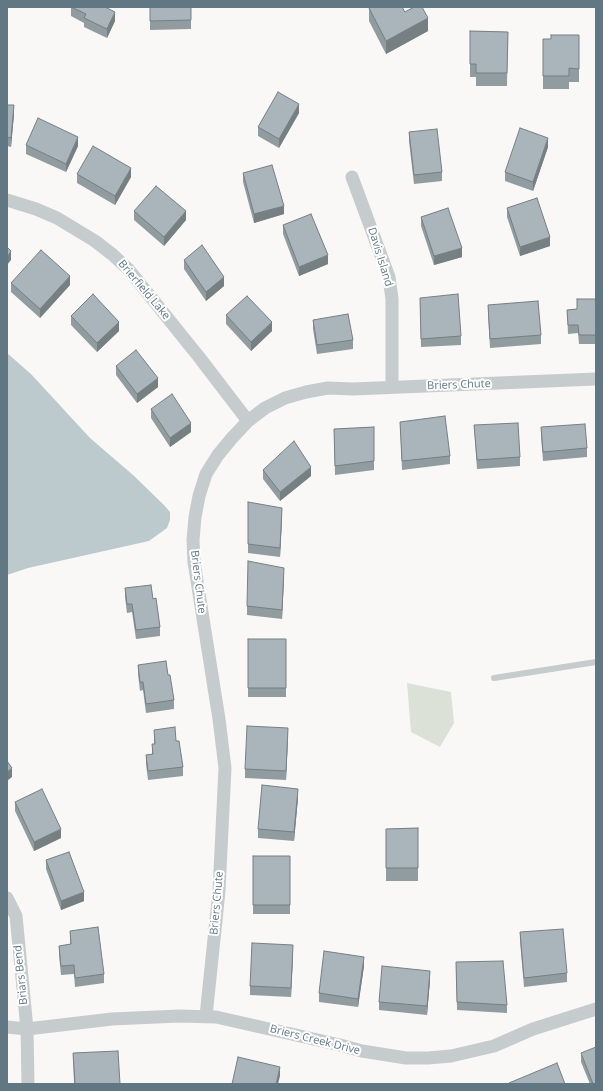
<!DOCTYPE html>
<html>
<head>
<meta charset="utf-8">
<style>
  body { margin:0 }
  #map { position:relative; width:603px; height:1091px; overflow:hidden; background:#f9f8f6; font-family:"Open Sans",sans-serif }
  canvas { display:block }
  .frame { position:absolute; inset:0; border:8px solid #617783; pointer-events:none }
</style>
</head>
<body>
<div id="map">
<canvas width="603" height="1091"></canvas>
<div class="frame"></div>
</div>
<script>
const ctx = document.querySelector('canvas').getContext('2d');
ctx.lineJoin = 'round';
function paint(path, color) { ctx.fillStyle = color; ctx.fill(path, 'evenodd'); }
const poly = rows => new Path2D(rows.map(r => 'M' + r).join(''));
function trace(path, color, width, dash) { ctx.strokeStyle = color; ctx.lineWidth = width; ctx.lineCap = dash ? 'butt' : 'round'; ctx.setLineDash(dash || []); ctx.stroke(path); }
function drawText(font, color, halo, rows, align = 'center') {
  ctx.font = font + ' "Open Sans",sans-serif'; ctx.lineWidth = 4; ctx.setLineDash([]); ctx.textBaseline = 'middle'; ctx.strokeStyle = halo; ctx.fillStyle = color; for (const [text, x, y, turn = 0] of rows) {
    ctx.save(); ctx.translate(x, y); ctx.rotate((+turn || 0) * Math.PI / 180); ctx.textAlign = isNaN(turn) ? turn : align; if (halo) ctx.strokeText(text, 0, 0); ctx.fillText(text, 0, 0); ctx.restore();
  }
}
const green = poly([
  [407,683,451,692,454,723,440,747,411,732]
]);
const water = poly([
  [7,353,31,374,90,438,133,475,164,505,170,512,170,520,167,528,149,541,28,568,7,575]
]);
const lane = poly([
  [494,678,596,662]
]);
const street = poly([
  [352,177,389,277,392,299,392,387],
  [7,200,36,209,57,218,95,241,113,255,129,270,199,357,248,421],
  [7,898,16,916,27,1029,28,1084],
  [206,1016,219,891,225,768,219,719,194,562,193,540,195,517,199,496,206,474,218,455,232,438,248,421,265,408,285,398,306,392,328,388,353,389,596,379],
  [7,1027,27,1029,112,1019,179,1016,216,1017,340,1045,362,1051,406,1058,428,1058,451,1056,494,1046,533,1029,596,1009]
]);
const wall = poly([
  [71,7,115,21,107,38,84,27,84,23,71,16],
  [150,7,191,20,191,29,150,30],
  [369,8,405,12,428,31,386,54,369,21],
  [470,31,508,32,507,86,476,86,476,77,470,77],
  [579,35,579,82,569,82,569,89,543,89,543,39,551,39],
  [7,105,14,114,11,147,7,146],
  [299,113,279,148,258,136,258,127],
  [409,132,442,172,442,181,414,184,409,141],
  [26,145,78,146,66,172,26,154],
  [548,147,533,191,505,181,505,172],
  [243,173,284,214,254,223,243,182],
  [77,174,131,177,115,205,77,183],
  [507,208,550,246,520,256,507,217],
  [134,211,186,220,164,246,134,220],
  [421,217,462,257,434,265,421,226],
  [283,225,328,264,299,276,283,234],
  [184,260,224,286,206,301,184,269],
  [11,283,70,285,40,318,11,292],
  [420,298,461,336,461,345,421,347],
  [596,299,596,344,579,344,578,333,568,334,567,310,577,309],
  [488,305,541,335,541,344,490,348,488,314],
  [226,315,272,331,251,351,226,324],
  [71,316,119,331,97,352,71,325],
  [313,320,353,340,353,349,317,354,313,329],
  [116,366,158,387,137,403,116,375],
  [151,409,191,432,170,447,151,418],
  [400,422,450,456,450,464,402,470],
  [474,425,520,457,520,466,477,469],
  [374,427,374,470,335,475,334,429],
  [541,427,587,448,587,457,543,461,541,436],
  [263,470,311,476,280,501,263,479],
  [248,502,282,517,280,557,248,553],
  [284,576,282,619,247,615,247,606],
  [125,588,153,599,160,627,160,636,136,639,132,612,127,613,125,597],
  [248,639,286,639,286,697,248,697],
  [138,665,168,675,174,700,174,709,146,713,143,690,140,691,138,674],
  [154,730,176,741,183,767,183,776,148,780,146,764,146,755,152,754,152,744,154,744],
  [288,737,286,780,245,778,245,769],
  [298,798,294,841,258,838,258,829],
  [15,802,61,838,34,851,15,811],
  [418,828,418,881,386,881,386,829],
  [253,856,290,856,290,914,253,914],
  [46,860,84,901,61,910,46,869],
  [70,931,104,974,104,983,75,987,74,974,61,975,59,955,59,946,70,944],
  [520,932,567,973,567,982,524,987,520,941],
  [293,954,291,997,250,995,250,986],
  [456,962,507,1005,507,1013,457,1010],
  [364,966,358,1007,319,1002,319,993],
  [430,980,427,1015,379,1010,379,1002],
  [73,1053,120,1084,74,1084],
  [581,1053,596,1084,590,1084,581,1062]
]);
const shadedWall = poly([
  [115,12,115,21,107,38,107,29],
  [428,18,428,31,386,54,386,41],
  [299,104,299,113,279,148,279,139],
  [14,105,14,114,11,147,11,138],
  [78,137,78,146,66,172,66,164],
  [548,138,548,147,533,191,533,182],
  [131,168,131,177,115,205,115,196],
  [284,206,284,214,254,223,254,214],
  [186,211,186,220,164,246,164,237],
  [550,237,550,246,520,256,520,247],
  [462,248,462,257,434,265,434,256],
  [11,251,11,260,7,265,7,257],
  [328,255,328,264,299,276,299,267],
  [70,276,70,285,40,318,40,309],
  [224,277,224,286,206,301,206,292],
  [119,322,119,331,97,352,97,343],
  [272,322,272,331,251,351,251,342],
  [158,378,158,387,137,403,137,394],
  [191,423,191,432,170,447,170,438],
  [311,467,311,476,280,501,280,492],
  [282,508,282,517,280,557,280,548],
  [284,568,284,576,282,619,282,610],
  [288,728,288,737,286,780,286,771],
  [12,768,12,777,7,781,7,772],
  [298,789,298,798,294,841,294,832],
  [61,829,61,838,34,851,34,842],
  [84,892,84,901,61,910,61,901],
  [293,945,293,954,291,997,291,988],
  [364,957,364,966,358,1007,358,999],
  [430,971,430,980,427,1015,427,1006],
  [280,1067,280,1076,278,1084,276,1084]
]);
const building = poly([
  [71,7,105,7,115,12,107,29,84,18,86,14,71,7],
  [150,7,191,7,191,20,150,21,150,7],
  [371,7,402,7,405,12,414,7,422,7,428,18,386,41,369,8,371,7],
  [470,31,508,32,507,73,476,73,476,64,470,64,470,31],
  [551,35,579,35,579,69,569,68,569,76,543,76,543,39,551,39,551,35],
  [278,92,299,104,279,139,258,127,278,92],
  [7,105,14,105,11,138,7,137,7,105],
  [38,118,78,137,66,164,26,145,38,118],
  [520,128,548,138,533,182,505,172,520,128],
  [437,129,442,172,414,175,409,132,437,129],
  [93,146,131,168,115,196,77,174,93,146],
  [272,165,284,206,254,214,243,173,272,165],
  [156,186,186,211,164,237,134,211,156,186],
  [537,198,550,237,520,247,507,208,537,198],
  [448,208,462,248,434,256,421,217,448,208],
  [311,214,328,255,299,267,283,225,311,214],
  [202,245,224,277,206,292,184,260,202,245],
  [7,247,11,251,7,257,7,247],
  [41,250,70,276,40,309,11,283,41,250],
  [93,294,119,322,97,343,71,316,93,294],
  [458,294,461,336,421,339,420,298,458,294],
  [247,296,272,322,251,342,226,315,247,296],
  [577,299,596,299,596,335,579,335,578,325,568,325,567,310,577,309,577,299],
  [538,301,541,335,490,339,488,305,538,301],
  [348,314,353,340,317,345,313,320,348,314],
  [136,350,158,378,137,394,116,366,136,350],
  [172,394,191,423,170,438,151,409,172,394],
  [445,416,450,456,402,461,400,422,445,416],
  [518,423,520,457,477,460,474,425,518,423],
  [585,424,587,448,543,452,541,427,585,424],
  [374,427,374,461,335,466,334,429,374,427],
  [294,441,311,467,280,492,263,470,294,441],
  [248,502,282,508,280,548,248,544,248,502],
  [248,561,284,568,282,610,247,606,248,561],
  [151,585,153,599,156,598,160,627,136,630,132,604,127,604,125,588,151,585],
  [248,639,286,639,286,688,248,688,248,639],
  [166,661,168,675,170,675,174,700,146,704,143,682,140,682,138,665,166,661],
  [247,726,288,728,286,771,245,769,247,726],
  [175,727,176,741,179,741,183,767,148,771,146,755,153,754,152,744,155,744,154,730,175,727],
  [7,761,12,768,7,772,7,761],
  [262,785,298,789,294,832,258,829,262,785],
  [42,789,61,829,34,842,15,802,42,789],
  [418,828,418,868,386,868,386,829,418,828],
  [69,852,84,892,61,901,46,860,69,852],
  [253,856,290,856,290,905,253,905,253,856],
  [98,927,104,974,75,978,74,965,61,966,59,946,71,944,70,931,98,927],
  [563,929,567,973,524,978,520,932,563,929],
  [252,943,293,945,291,988,250,986,252,943],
  [324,951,364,957,358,999,319,993,324,951],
  [503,961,507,1005,457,1002,456,962,503,961],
  [382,966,430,971,427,1006,379,1002,382,966],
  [596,1047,596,1084,593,1084,581,1053,596,1047],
  [118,1051,120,1084,75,1084,73,1053,118,1051],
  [238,1057,280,1067,276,1084,232,1084,238,1057],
  [557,1063,565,1084,509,1084,509,1083,557,1063]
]);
const streetNames = [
  ["Davis Island",380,257,73],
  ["Brierfield Lake",144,290,50],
  ["Briers Chute",459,385,-2],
  ["Briers Chute",198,582,83],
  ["Briers Chute",217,903,-85],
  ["Briars Bend",21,975,-96],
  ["Briers Creek Drive",315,1040,14]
];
paint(green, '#dbe1d7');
paint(water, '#bccacd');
trace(lane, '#c6cbce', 6);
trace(street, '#c6cbce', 13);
paint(wall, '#919ca0');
paint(shadedWall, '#767f82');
paint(building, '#a9b5ba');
trace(building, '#767f82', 1);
drawText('11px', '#617783', '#fff', streetNames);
</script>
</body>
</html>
